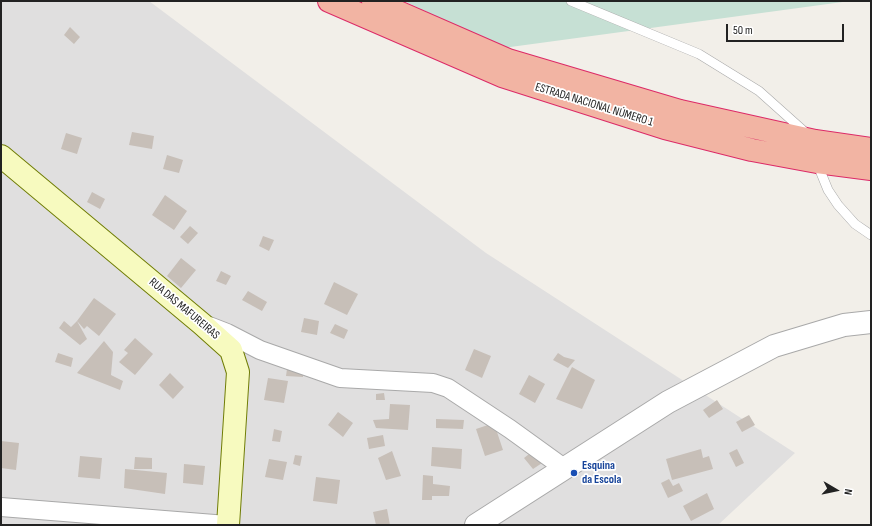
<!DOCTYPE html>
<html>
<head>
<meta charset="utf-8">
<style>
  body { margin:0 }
  #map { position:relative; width:872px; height:526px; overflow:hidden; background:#f2efe9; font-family:"Sofia Sans Condensed",sans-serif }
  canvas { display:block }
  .frame { position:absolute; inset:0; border:2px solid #222; pointer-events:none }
  .north { position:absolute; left:816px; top:470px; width:40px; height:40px; -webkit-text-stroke:3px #fff; paint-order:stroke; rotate:99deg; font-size:11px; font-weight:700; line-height:16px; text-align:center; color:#222 }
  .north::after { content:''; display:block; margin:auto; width:14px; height:18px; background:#222; clip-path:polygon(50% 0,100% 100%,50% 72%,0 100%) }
  .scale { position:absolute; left:726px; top:24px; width:118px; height:18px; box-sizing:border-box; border:2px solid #222; border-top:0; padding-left:5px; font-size:12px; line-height:14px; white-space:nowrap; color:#222; -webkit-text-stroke:3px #fff; paint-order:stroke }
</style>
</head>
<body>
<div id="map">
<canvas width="872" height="526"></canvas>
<div class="frame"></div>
<div class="north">N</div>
<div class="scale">50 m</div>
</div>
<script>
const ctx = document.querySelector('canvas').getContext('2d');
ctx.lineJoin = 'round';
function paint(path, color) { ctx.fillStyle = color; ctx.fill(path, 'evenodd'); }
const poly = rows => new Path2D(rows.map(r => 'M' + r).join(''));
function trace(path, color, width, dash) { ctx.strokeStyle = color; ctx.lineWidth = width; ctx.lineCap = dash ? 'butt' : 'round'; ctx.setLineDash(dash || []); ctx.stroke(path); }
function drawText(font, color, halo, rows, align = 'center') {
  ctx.font = font + ' "Sofia Sans Condensed",sans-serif'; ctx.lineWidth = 3.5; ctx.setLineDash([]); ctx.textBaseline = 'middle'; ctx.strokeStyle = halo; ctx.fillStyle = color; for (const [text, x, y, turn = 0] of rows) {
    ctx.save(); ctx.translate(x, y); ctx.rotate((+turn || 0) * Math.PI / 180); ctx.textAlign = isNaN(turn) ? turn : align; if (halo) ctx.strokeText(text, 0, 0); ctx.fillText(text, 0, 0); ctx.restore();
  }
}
const residential = poly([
  [1,1,149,1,486,253,795,453,718,525,1,525]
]);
const wetland = poly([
  [404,1,850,1,503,48]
]);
const building = poly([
  [70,27,80,37,74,44,64,35],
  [132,132,154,136,152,149,129,145],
  [66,133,82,138,77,154,61,149],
  [167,155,183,160,179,173,163,169],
  [92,192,105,199,100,209,87,202],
  [165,195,187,211,174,230,152,215],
  [190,226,198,233,188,244,180,237],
  [263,236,274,240,269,251,259,246],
  [181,258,196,270,181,288,167,276],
  [221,271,231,276,226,285,216,281],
  [334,282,358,294,347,315,324,304],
  [248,291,267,302,262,311,242,300],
  [94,298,116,314,99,336,87,326,84,329,77,321,87,339,80,345,59,328,64,321,71,327,77,321],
  [304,318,319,321,317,335,301,332],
  [335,324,348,330,344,339,330,333],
  [135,338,153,354,135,375,119,362,128,353,124,350],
  [104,341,113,352,111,375,123,381,120,390,77,373],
  [474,349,491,356,482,378,465,370],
  [58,353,73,358,71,367,55,362],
  [558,353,564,357,575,360,568,368,553,360],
  [572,367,595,380,582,409,556,399],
  [287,369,303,371,303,377,286,376],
  [170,373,184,387,173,399,159,385],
  [529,375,545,384,535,403,519,394],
  [268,378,288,381,284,403,264,400],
  [384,393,385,400,376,400,376,394],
  [717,400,723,409,709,418,703,410],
  [390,404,410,405,408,430,376,428,373,420,389,419],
  [338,412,353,423,343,437,328,425],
  [749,415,755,425,742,432,736,422],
  [436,419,464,420,463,429,436,428],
  [494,423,503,450,485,456,476,429],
  [274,429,282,431,280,442,272,441],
  [383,435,385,446,369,449,367,438],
  [1,441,19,443,16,470,1,468],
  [432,447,462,449,461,469,431,466],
  [701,449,703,458,709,456,713,469,672,480,666,459],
  [737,449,744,463,736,467,729,453],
  [392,451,401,476,386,480,378,458],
  [533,451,542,463,533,469,524,458],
  [295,455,302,456,300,466,293,464],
  [80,456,102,458,100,479,78,477],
  [135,457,152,458,152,469,134,469],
  [269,459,287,462,283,480,265,477],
  [184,464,205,466,203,485,183,483],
  [125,469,167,473,165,494,124,488],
  [423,475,433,476,433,484,450,486,449,496,432,496,432,500,422,500],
  [316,477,340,480,337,504,313,501],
  [669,479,673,486,679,483,683,491,668,498,661,483],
  [707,493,714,509,691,521,683,506],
  [387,509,390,525,376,525,373,512]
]);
const service = poly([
  [571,1,699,54,759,91,806,133],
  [817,163,828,190,838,205,855,224,871,235]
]);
const minor = poly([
  [209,326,227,333,260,350,340,378,433,383,448,388,510,429,564,468],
  [1,507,227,525]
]);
const tertiary = poly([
  [476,525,668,402,774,346,844,325,871,322]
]);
const secondary = poly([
  [1,156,202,324,231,350,238,372,228,525]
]);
const trunk = poly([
  [329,1,502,76,665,128,752,150,817,162,871,169],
  [373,1,508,60,680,111,815,141,871,149]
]);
const markers = [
  [574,473,4,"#1a4fb4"]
];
const streetNames = [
  ["ESTRADA NACIONAL NÚMERO 1",594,105,17],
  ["RUA DAS MAFUREIRAS",184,309,40]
];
const transitNames = [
  ["Esquina",582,466],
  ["da Escola",582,480]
];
paint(residential, '#e0dfdf');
paint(wetland, '#c6e0d4');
paint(building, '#c7bfb8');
trace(service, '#a9a9a9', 10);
trace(minor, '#a9a9a9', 20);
trace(tertiary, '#a9a9a9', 24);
trace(secondary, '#707d05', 24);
trace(trunk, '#dc2a67', 24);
trace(service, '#fff', 9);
trace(minor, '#fff', 18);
trace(tertiary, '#fff', 22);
trace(secondary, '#f7fabf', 22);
trace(trunk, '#f2b4a3', 22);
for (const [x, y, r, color] of markers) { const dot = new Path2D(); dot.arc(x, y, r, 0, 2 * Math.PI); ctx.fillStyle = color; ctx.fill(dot); trace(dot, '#fff', 1.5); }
drawText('12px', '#222', '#fff', streetNames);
drawText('bold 12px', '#164399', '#fff', transitNames, 'left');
</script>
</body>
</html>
